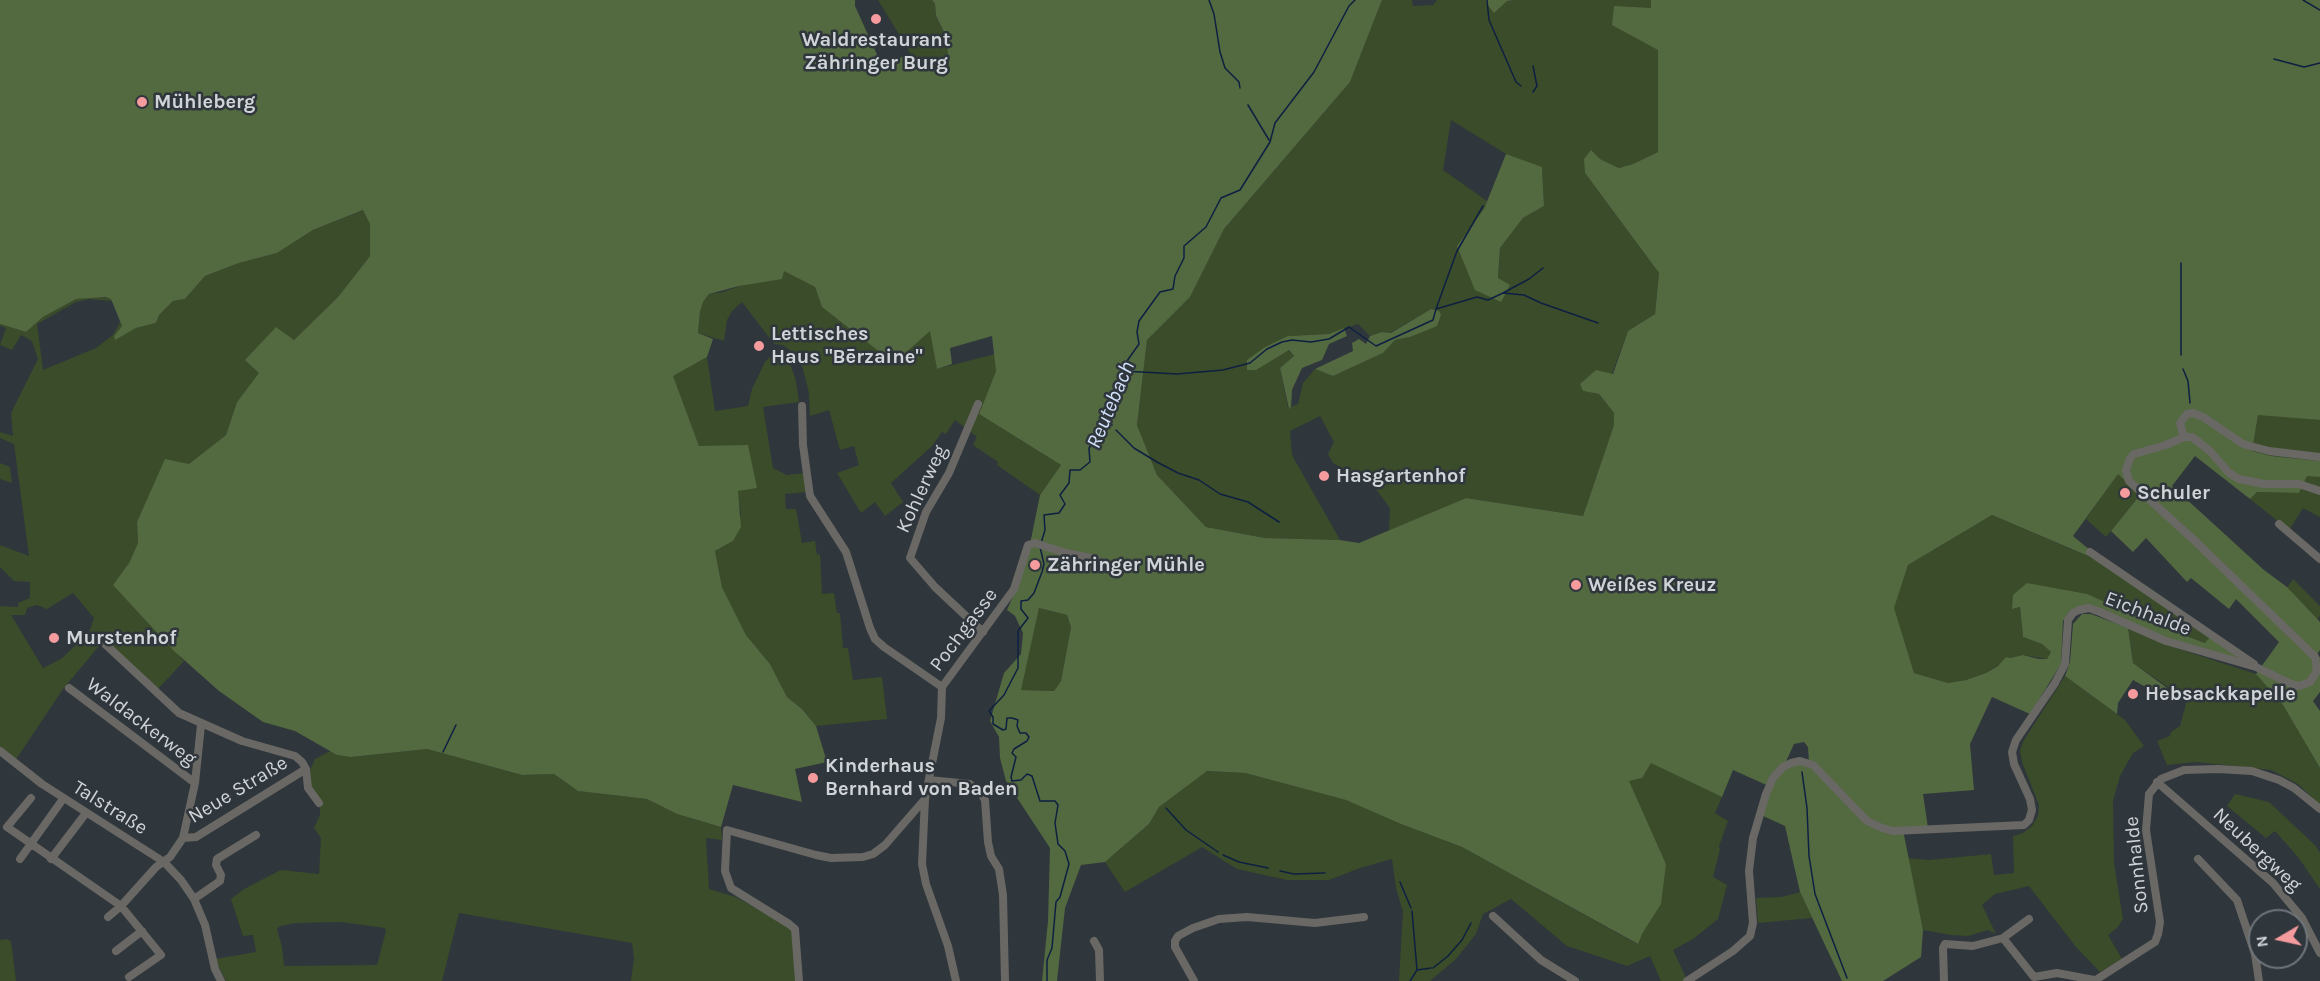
<!DOCTYPE html>
<html>
<head>
<meta charset="utf-8">
<style>
  body { margin:0 }
  #map { position:relative; width:2320px; height:981px; overflow:hidden; background:#2f363c; font-family:Karla,sans-serif }
  canvas { display:block }
  .north { position:absolute; left:2248px; top:909px; width:60px; height:60px; box-sizing:border-box; background:#2f363c; border:2px solid #6f757a; border-radius:50%; rotate:261deg; font-size:16px; font-weight:700; line-height:24px; text-align:center; color:#d0d4d8 }
  .north::after { content:''; display:block; margin:auto; width:21px; height:27px; background:#f59b9d; clip-path:polygon(50% 0,100% 100%,50% 72%,0 100%) }
</style>
</head>
<body>
<div id="map">
<canvas width="2320" height="981"></canvas>
<div class="north">N</div>
</div>
<script>
const ctx = document.querySelector('canvas').getContext('2d');
ctx.lineJoin = 'round';
function paint(path, color) { ctx.fillStyle = color; ctx.fill(path, 'evenodd'); }
const poly = rows => new Path2D(rows.map(r => 'M' + r).join(''));
function trace(path, color, width, dash) { ctx.strokeStyle = color; ctx.lineWidth = width; ctx.lineCap = dash ? 'butt' : 'round'; ctx.setLineDash(dash || []); ctx.stroke(path); }
function drawText(font, color, halo, rows, align = 'center') {
  ctx.font = font + ' Karla,sans-serif'; ctx.lineWidth = 5; ctx.setLineDash([]); ctx.textBaseline = 'middle'; ctx.strokeStyle = halo; ctx.fillStyle = color; for (const [text, x, y, turn = 0] of rows) {
    ctx.save(); ctx.translate(x, y); ctx.rotate((+turn || 0) * Math.PI / 180); ctx.textAlign = isNaN(turn) ? turn : align; if (halo) ctx.strokeText(text, 0, 0); ctx.fillText(text, 0, 0); ctx.restore();
  }
}
const green = poly([
  [878,0,932,0,935,4,936,17,946,36,951,72,935,68,920,58,912,56],
  [1382,0,1412,0,1413,6,1433,5,1437,0,1486,0,1486,3,1516,0,1651,0,1658,50,1658,152,1633,164,1619,168,1600,159,1585,173,1659,273,1655,314,1628,331,1612,374,1583,391,1599,394,1614,413,1614,425,1583,516,1466,498,1389,531,1390,508,1372,484,1333,463,1328,454,1334,442,1320,416,1290,431,1292,455,1340,540,1265,538,1206,527,1157,475,1137,425,1147,340,1190,297,1224,229,1350,82],
  [1451,120,1506,154,1542,168,1544,206,1523,218,1500,248,1498,278,1484,209,1487,201,1443,170],
  [1431,309,1410,337,1395,340,1383,353,1333,376,1315,369,1303,383,1298,404,1288,408,1280,368,1294,356,1288,350,1288,336,1329,334,1358,324,1370,336,1382,332,1390,333],
  [364,210,370,224,370,256,338,297,294,340,276,328,246,360,260,372,237,402,226,435,150,495,137,522,138,543,129,563,114,585,184,661,157,690,105,639,63,689,15,761,0,747,0,606,18,607,18,603,30,598,30,582,14,581,0,567,0,545,29,556,14,444,0,438,0,432,13,436,11,413,38,359,32,341,21,335,12,350,0,345,6,328,0,326,0,324,26,332,43,317,76,299,95,297,111,298,112,301,89,299,76,302,37,324,43,370,96,348,113,335,120,322,122,326,114,336,115,339,136,328,156,323,159,315,173,301,185,299,205,276,239,263,277,253,313,230],
  [73,593,94,618,89,633,61,659,43,668,11,615,25,615,27,608,37,605,47,609],
  [784,270,815,287,822,307,931,330,937,369,995,354,996,371,979,414,1061,465,1040,495,997,465,998,462,973,445,977,437,955,420,946,434,942,432,932,446,891,483,903,502,885,516,875,502,861,513,837,473,859,465,854,446,840,450,829,410,810,416,809,393,803,369,794,353,783,345,774,344,742,302,732,311,727,320,724,341,698,333,700,312,703,302,709,294,723,292],
  [774,353,781,354,791,366,796,381,799,402,763,407,773,468,787,475,805,473,807,492,785,494,786,509,796,509,802,543,815,541,817,555,820,554,822,594,834,593,837,613,840,613,843,648,848,648,853,680,882,677,887,719,816,726,802,709,787,697,770,664,746,635,722,587,715,551,733,541,741,514,737,491,699,446,672,376,707,357,715,411,748,406,752,389,765,362],
  [2258,414,2320,420,2320,461,2271,456,2252,451],
  [0,463,10,467,12,483,0,479],
  [2118,473,2140,495,2106,537,2086,519],
  [2307,475,2320,477,2320,517,2303,508,2289,530,2250,499,2257,492,2299,493],
  [1992,515,2087,556,2089,554,2211,636,2206,643,2027,583,2013,609,2020,607,2023,637,2042,644,2052,653,2047,659,2023,655,2010,658,1986,673,1966,680,1948,683,1914,673,1893,608,1908,565],
  [2293,579,2320,606,2320,616,2317,620,2287,588],
  [1039,608,1067,615,1071,627,1061,681,1054,691,1020,690],
  [2128,628,2179,649,2256,674,2283,705,2320,768,2320,805,2298,784,2271,770,2196,762,2167,765,2157,741,2170,736,2171,732,2180,726,2187,700,2133,663],
  [2065,676,2125,720,2144,746,2133,753,2120,776,2113,801,2114,863,2123,919,2117,928,2108,935,2122,959,2100,972,2076,947,2029,886,1995,894,1982,905,1996,934,1988,930,1968,936,1951,935,1923,930,1907,858,1929,860,1991,854,1994,875,2014,873,2013,836,2023,833,2032,826,2038,816,2039,805,2022,762,2020,750,2024,740],
  [427,749,522,775,554,774,578,791,647,799,677,814,721,827,722,840,706,838,709,889,736,897,792,929,796,981,631,981,634,958,632,943,459,913,442,981,226,981,215,959,256,952,253,935,243,936,231,899,244,889,281,870,319,874,321,838,314,828,320,815,320,802,311,791,310,770,315,759,330,751,351,757],
  [341,922,385,928,386,931,377,965,284,966,282,947,277,929,280,926,296,923],
  [1651,762,1722,797,1715,813,1728,821,1719,846,1720,849,1713,877,1727,885,1718,919,1693,939,1673,950,1687,980,1684,981,1661,981,1650,956,1627,966,1567,946,1511,899,1483,914,1476,934,1455,960,1430,981,1399,981,1403,912,1396,888,1392,859,1360,868,1329,880,1287,880,1237,869,1202,847,1125,892,1105,862,1149,824,1159,807,1206,771,1245,773,1347,800,1401,824,1462,847,1637,944,1666,864,1628,780],
  [2235,794,2269,802,2316,846,2320,853,2320,889,2298,857,2275,831,2266,838,2227,806],
  [1800,892,1812,918,1758,923,1756,898,1782,897],
  [6,939,11,941,16,981,0,981,0,940]
]);
const forest = poly([
  [0,0,855,0,855,6,884,70,903,56,912,56,920,58,935,68,950,72,946,36,936,16,935,4,932,0,1382,0,1350,82,1224,229,1190,297,1147,340,1137,425,1157,475,1206,527,1265,538,1340,540,1359,543,1466,498,1583,516,1614,425,1614,413,1599,394,1583,391,1580,384,1596,370,1613,374,1628,331,1655,314,1659,273,1585,173,1584,159,1591,150,1600,159,1619,168,1633,164,1658,152,1658,50,1612,25,1614,6,1651,8,1651,0,2320,0,2320,420,2258,415,2252,451,2271,456,2320,461,2320,477,2307,476,2299,493,2257,492,2250,499,2195,456,2172,486,2264,570,2287,587,2320,622,2320,650,2317,655,2320,657,2320,692,2313,701,2320,711,2320,768,2283,705,2256,674,2279,642,2236,599,2229,609,2191,578,2187,582,2146,538,2133,552,2111,531,2140,495,2118,474,2073,536,2091,551,2088,556,1992,515,1908,565,1894,608,1914,673,1948,683,1966,680,1986,673,1998,666,2006,657,2010,658,2023,655,2039,659,2047,659,2051,652,2042,644,2023,637,2020,607,2012,609,2013,595,2027,583,2087,594,2156,625,2205,643,2211,636,2248,662,2164,637,2090,605,2069,612,2063,621,2061,664,2030,714,1992,697,1970,744,1974,790,1923,794,1928,828,1903,830,1923,930,1921,957,1883,981,1842,981,1800,892,1785,826,1761,815,1771,787,1733,770,1722,797,1651,763,1642,778,1629,781,1666,864,1661,904,1642,934,1638,944,1462,847,1401,824,1346,800,1245,773,1207,771,1159,807,1149,824,1105,862,1081,865,1065,908,1057,981,1042,981,1048,921,1050,848,1006,781,1000,758,999,737,990,721,1004,673,1021,654,1023,633,1015,616,1007,610,1018,585,1029,549,1040,495,1061,465,979,414,996,371,992,336,950,348,952,364,937,369,930,331,894,363,822,307,815,287,784,271,782,279,739,286,709,294,703,302,700,312,698,333,713,339,707,357,673,376,699,446,748,445,757,488,738,491,741,527,733,541,715,551,722,587,746,635,770,664,787,697,802,709,816,726,827,762,795,769,802,802,733,785,721,827,677,814,647,799,578,791,554,774,522,775,427,749,351,757,337,755,295,731,263,722,219,691,174,651,113,585,129,563,138,543,137,522,165,459,189,464,226,435,237,402,259,373,245,360,276,327,294,340,338,297,370,256,370,224,363,210,313,230,277,253,239,263,205,276,185,299,173,301,159,315,156,323,136,328,115,340,114,336,122,326,111,299,105,297,76,299,43,317,26,332,0,324],
  [1039,608,1067,615,1071,627,1061,681,1054,691,1021,690],
  [1804,742,1808,747,1809,762,1784,766,1794,744],
  [1486,0,1516,0,1507,1,1494,13,1486,3],
  [1506,154,1542,167,1544,206,1523,218,1500,248,1498,278,1510,285,1501,302,1475,290,1457,246,1484,209],
  [1431,309,1439,311,1441,315,1437,326,1410,337,1395,340,1383,353,1333,376,1315,369,1353,351,1352,343,1359,339,1366,344,1370,336,1382,332,1391,333],
  [1344,328,1347,336,1329,344,1322,360,1302,368,1292,390,1291,407,1289,409,1280,368,1294,356,1289,350,1256,370,1247,370,1247,360,1265,347,1288,336,1329,334],
  [2082,614,2091,614,2128,628,2133,663,2170,690,2160,695,2133,680,2118,703,2117,714,2065,676,2070,662,2073,624]
]);
const stream = poly([
  [1209,0,1214,14,1220,52,1225,68,1239,82,1240,88],
  [1487,0,1489,20,1516,82,1521,86],
  [2303,0,2320,10],
  [2274,59,2304,67,2320,63],
  [1533,92,1537,86,1533,66],
  [1248,105,1269,140],
  [1503,293,1529,279,1543,268],
  [1436,309,1457,251,1483,206],
  [2181,355,2181,263],
  [2183,369,2188,381,2190,403],
  [1123,371,1177,374,1223,370,1250,363,1267,349,1282,342,1292,340,1311,342,1329,339,1349,327,1376,346,1433,320,1436,309,1477,297,1488,300,1503,293,1524,295,1541,303,1598,323],
  [1105,416,1112,425],
  [1116,430,1134,448,1157,462,1178,473,1199,480,1220,494,1248,502,1279,522],
  [1041,543,1045,530,1044,515,1059,513,1065,504,1060,495,1069,483,1070,470,1080,470,1090,462,1089,448,1099,434,1104,415,1127,361,1139,344,1137,332,1139,321,1160,292,1173,289,1175,276,1184,258,1184,246,1206,227,1221,198,1240,190,1270,142,1275,123,1314,72,1349,6,1355,0],
  [1040,547,1044,564,1042,572,1034,593,1028,600,1021,601,1021,609,1028,618,1018,631,1018,668,1004,695,989,711,993,717,993,724,1003,730,1006,729,1007,718,1012,718,1018,720,1017,726,1020,733,1026,733,1029,737,1027,741,1014,749,1012,753,1016,757,1011,777,1012,781,1021,780,1027,774,1032,776,1040,801,1055,801,1058,805,1055,823,1058,844,1065,851,1069,864,1060,897,1056,902,1052,948,1047,960,1047,981],
  [443,752,456,725],
  [1802,772,1807,808,1809,856,1815,894,1847,978],
  [1166,808,1186,830,1218,852],
  [1223,855,1239,862,1268,868],
  [1280,871,1294,874,1325,873],
  [1400,882,1411,908],
  [1433,968,1448,956,1462,940,1471,923],
  [1417,970,1431,968],
  [1410,981,1417,970,1412,911]
]);
const minor = poly([
  [978,404,949,473,926,512,910,558,935,587,983,632],
  [802,406,803,445,810,496,846,552,870,628,875,639,884,647,942,687],
  [2184,437,2180,423,2187,414,2193,413,2203,417,2243,444,2269,451,2320,457],
  [2184,437,2192,437,2210,451,2229,473,2239,479,2264,484,2299,484,2320,491],
  [2279,524,2320,559],
  [2090,552,2254,664],
  [104,643,179,713,242,741,295,756,302,762,306,769,308,788,319,803],
  [69,688,195,783],
  [0,751,42,784,164,862,181,880,194,899,205,925,215,969,221,981],
  [929,780,970,784,980,792,985,800,988,842,991,856,999,869,1003,895,1005,981],
  [2157,782,2273,883,2302,918,2320,953],
  [31,798,7,827,121,906,156,867,170,857,183,838,195,783,201,725],
  [183,838,196,837,306,769],
  [20,859,63,799],
  [51,859,86,813],
  [2198,859,2237,900,2255,954,2259,981],
  [194,899,220,881,221,875,216,865,217,859,256,835],
  [1493,916,1541,960,1575,981],
  [108,917,121,906,161,955,129,977],
  [2003,938,2029,919],
  [1094,941,1099,950,1100,981],
  [116,951,142,931],
  [799,981,795,929,789,924,731,888,725,871,727,830,816,855,831,858,863,857,873,854,885,845,925,799],
  [956,981,948,946,926,884,922,864,925,799,941,718,942,687,1014,589,1028,545,1035,543,1066,553,1096,559],
  [1194,981,1175,947,1175,941,1178,936,1193,928,1219,919,1247,917,1315,923,1364,917],
  [1687,981,1733,951,1750,936,1753,923,1749,871,1753,838,1766,794,1773,778,1783,767,1791,763,1800,761,1813,765,1867,821,1882,828,1893,831,2024,825,2029,820,2032,810,2030,799,2014,764,2012,752,2016,740,2055,683,2065,664,2068,620,2073,613,2079,610,2089,608,2100,612,2166,641,2256,667,2291,684,2299,686,2310,682,2317,671,2315,657,2195,541,2129,481,2126,470,2130,458,2134,454,2166,445,2184,437],
  [1944,981,1943,948,1945,944,1973,946,2003,938,2034,977,2057,973,2094,980],
  [2094,981,2155,942,2158,934,2160,922,2146,830,2149,794,2161,779,2184,770,2218,769,2252,771,2279,780,2294,788,2320,809]
]);
const markers = [
  [876,19,6,"#f59b9d"],
  [142,102,6,"#f59b9d"],
  [759,346,6,"#f59b9d"],
  [1324,476,6,"#f59b9d"],
  [2125,493,6,"#f59b9d"],
  [1035,565,6,"#f59b9d"],
  [1576,585,6,"#f59b9d"],
  [54,638,6,"#f59b9d"],
  [2133,694,6,"#f59b9d"],
  [813,778,6,"#f59b9d"]
];
const poiNames = [
  ["Waldrestaurant",876,40,"center"],
  ["Zähringer Burg",876,63,"center"],
  ["Mühleberg",154,102],
  ["Lettisches",771,334],
  ["Haus \"Bērzaine\"",771,357],
  ["Hasgartenhof",1336,476],
  ["Schuler",2137,493],
  ["Zähringer Mühle",1047,565],
  ["Weißes Kreuz",1588,585],
  ["Murstenhof",66,638],
  ["Hebsackkapelle",2145,694],
  ["Kinderhaus",825,766],
  ["Bernhard von Baden",825,789]
];
const streetNames = [
  ["Kohlerweg",922,489,-65],
  ["Eichhalde",2148,614,21],
  ["Pochgasse",964,630,-53],
  ["Waldackerweg",141,722,37],
  ["Neue Straße",238,790,-31],
  ["Talstraße",110,808,32],
  ["Neubergweg",2257,850,43],
  ["Sonnhalde",2137,865,-96]
];
const waterNames = [
  ["Reutebach",1111,405,-67]
];
paint(green, '#3a4c29');
paint(forest, '#536940');
trace(stream, '#0e2041', 1.5);
trace(minor, '#6a6864', 8);
for (const [x, y, r, color] of markers) { const dot = new Path2D(); dot.arc(x, y, r, 0, 2 * Math.PI); ctx.fillStyle = color; ctx.fill(dot); trace(dot, '#2f363c', 2); }
drawText('bold 20px', '#d0d4d8', '#2f363c', poiNames, 'left');
drawText('20px', '#d0d4d8', '#2f363c', streetNames);
drawText('italic 21px', '#d3e2fc', '#2f363c', waterNames);
</script>
</body>
</html>
